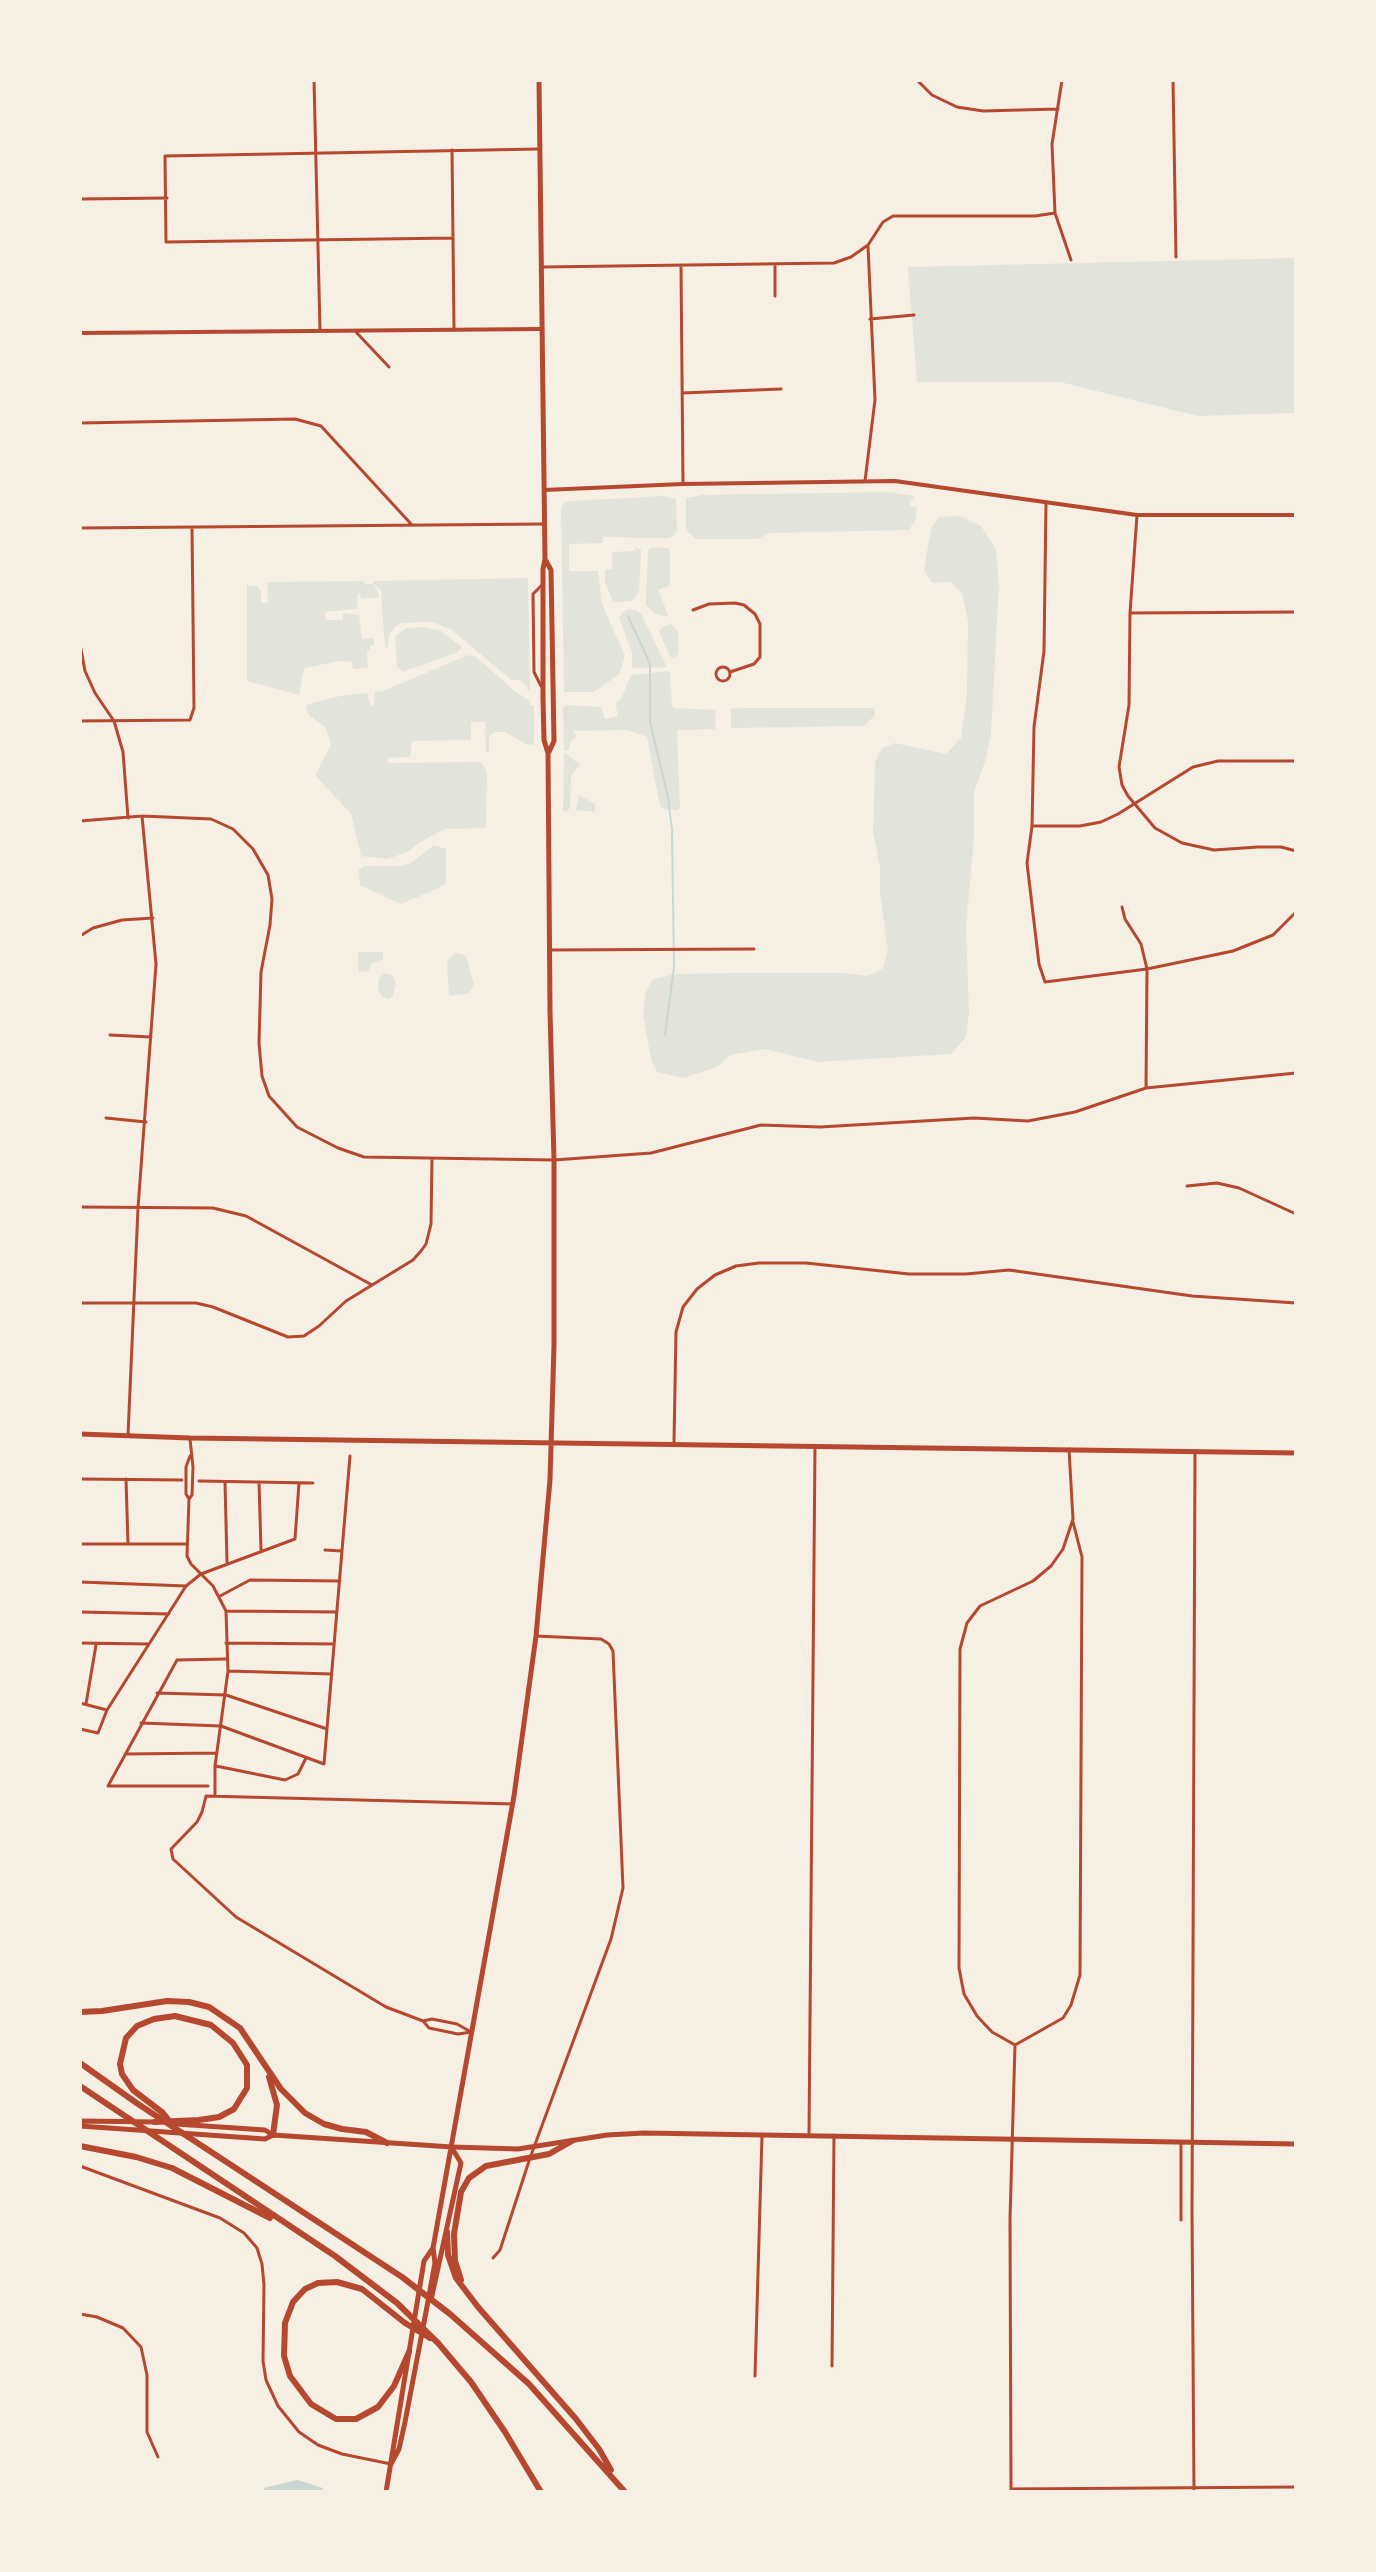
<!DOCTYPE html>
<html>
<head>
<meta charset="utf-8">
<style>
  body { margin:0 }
  #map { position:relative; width:1376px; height:2572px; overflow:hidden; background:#f6efe4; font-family:Mulish,sans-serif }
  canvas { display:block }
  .frame { position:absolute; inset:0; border:82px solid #f6efe4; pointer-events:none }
</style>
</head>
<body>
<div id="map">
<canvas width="1376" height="2572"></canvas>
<div class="frame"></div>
</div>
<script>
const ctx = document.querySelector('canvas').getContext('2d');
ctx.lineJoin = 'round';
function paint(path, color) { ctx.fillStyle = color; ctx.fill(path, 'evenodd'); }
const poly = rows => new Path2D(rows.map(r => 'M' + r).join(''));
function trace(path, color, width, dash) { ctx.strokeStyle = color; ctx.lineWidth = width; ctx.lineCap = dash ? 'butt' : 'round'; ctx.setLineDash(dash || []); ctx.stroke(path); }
const green = poly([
  [1296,258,1296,413,1198,416,1060,382,917,382,908,267],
  [888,492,914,496,914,500,910,500,910,506,917,507,916,519,909,530,770,533,757,539,696,539,686,530,686,498,702,495],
  [662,496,676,499,677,531,673,536,668,538,603,537,603,543,569,544,569,571,598,571,602,604,625,656,619,674,594,692,564,692,561,508,564,502,571,501],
  [959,516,981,526,996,549,999,584,991,734,985,762,974,792,974,839,966,924,969,1013,966,1037,951,1054,818,1062,765,1049,730,1055,717,1067,683,1078,657,1072,651,1059,643,1014,645,994,653,979,676,974,732,973,844,973,867,976,883,968,888,951,880,893,880,868,873,831,875,763,882,748,895,743,946,754,961,738,967,693,968,621,962,593,950,582,932,583,924,570,931,529,939,517],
  [635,547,641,550,639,592,632,601,613,602,605,582,605,570,612,569,612,552,635,551],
  [652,547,668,548,670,553,670,585,658,590,669,617,655,614,646,605,648,550],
  [528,578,530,691,520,680,511,680,452,630,433,622,402,623,395,627,389,635,388,647,385,648,381,590,374,584,380,597,361,599,360,593,358,593,357,609,325,612,326,620,343,620,343,613,359,615,362,639,373,638,374,645,370,645,370,650,367,651,368,668,353,669,352,662,340,661,304,668,299,695,247,681,247,585,257,586,261,591,261,603,268,603,267,582,363,581,365,584,373,584,374,581],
  [628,609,636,610,641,614,667,667,632,668,632,653,619,618,622,613],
  [671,624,678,632,679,654,673,658,669,655,659,632,661,628],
  [423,627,441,631,462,647,456,653,402,672,397,666,395,636,407,628],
  [468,655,476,657,516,692,530,701,530,705,534,705,534,745,526,744,505,732,496,732,489,736,489,752,486,752,485,722,471,722,471,740,412,741,410,757,388,758,388,763,480,762,484,766,487,773,486,828,445,829,420,842,408,852,387,859,361,856,351,814,315,775,331,745,326,728,310,716,306,709,308,704,340,696,367,693,371,705,374,706,375,692,383,691],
  [667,671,670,673,672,705,675,708,716,710,715,729,677,730,680,807,678,810,664,809,660,806,647,737,627,730,573,731,577,737,571,741,568,751,564,750,563,708,566,705,601,707,605,719,618,716,615,704,621,699,631,675],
  [738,708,874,708,875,715,864,726,731,728,731,709],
  [564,752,580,765,571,776,570,808,566,812,563,810],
  [579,795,595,804,595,812,576,810],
  [434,845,446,849,446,883,441,887,401,904,360,885,358,870,364,866,402,866,411,863],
  [358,952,383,952,383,959,370,964,370,971,359,972],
  [455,953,463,954,467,959,474,985,469,993,449,996,447,964,449,958],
  [385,973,392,975,396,984,393,996,388,999,383,997,378,990,379,978]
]);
const stream = poly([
  [628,616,650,664,650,722,668,797,672,830,674,967,665,1035]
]);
const river = poly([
  [268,2492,297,2485,319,2492]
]);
const pedestrian = poly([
  [693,610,709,604,735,603,744,605,755,614,760,624,760,657,754,664,730,672],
  '716 674a7 7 0 1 1 14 0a7 7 0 1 1-14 0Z'
]);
const minor = poly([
  [314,80,320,330],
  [917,80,932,95,957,107,983,111,1058,109],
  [1062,80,1052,144,1055,213,1071,260],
  [1173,80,1176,257],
  [452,150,454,329],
  [80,199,167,198],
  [453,238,166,242,165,156,539,149],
  [775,264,775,296],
  [681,265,683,484],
  [543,267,834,263,851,257,868,245,883,222,893,216,1035,216,1055,213],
  [870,319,914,315],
  [356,332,389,367],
  [682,393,781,389],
  [80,423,295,419,321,426,412,525],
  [865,481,875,400,868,246],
  [80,487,80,644,85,671,95,693,114,721,123,752,128,818],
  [1046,503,1044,651,1034,727,1032,826,1027,863,1039,964,1045,982,1147,969,1233,951,1273,935,1296,912],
  [1137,515,1130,613,1129,705,1119,767,1122,785,1128,796,1155,828,1182,843,1214,850,1258,847,1281,847,1296,851],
  [81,528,544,524],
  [1132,613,1296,612],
  [541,686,534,672,533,594,543,584],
  [80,721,190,720,194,708,192,527],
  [80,821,142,816,211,819,233,829,253,849,268,875,272,899,270,925,261,972,259,1043,262,1076,269,1096,297,1127,338,1148,364,1157,554,1160,651,1153,761,1125,820,1127,974,1118,1028,1121,1075,1112,1146,1088,1296,1073],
  [1032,826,1080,826,1101,822,1118,814,1193,767,1218,761,1296,761],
  [1122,907,1125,919,1141,944,1147,969,1146,1088],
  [80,936,93,928,122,920,153,918],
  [550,950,754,949],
  [110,1035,151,1037],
  [106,1118,146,1122],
  [1187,1186,1217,1183,1239,1188,1296,1214],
  [80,1207,213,1208,246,1216,372,1285],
  [80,1303,196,1303,213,1307,288,1337,304,1336,319,1326,346,1301,413,1260,421,1251,426,1244,431,1224,432,1159],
  [128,1435,138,1208,156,964,142,816],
  [190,1439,193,1467,192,1495,189,1499,187,1556,191,1564,213,1586,226,1611,228,1671,215,1766,215,1796],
  [674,1442,676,1332,683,1307,697,1289,715,1275,736,1266,759,1263,806,1263,909,1274,966,1274,1009,1270,1192,1296,1296,1303],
  [80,1479,182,1480],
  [126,1479,128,1544],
  [199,1481,313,1483],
  [225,1482,227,1562],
  [259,1482,261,1550],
  [189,1499,186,1494,186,1467,190,1456],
  [80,1544,187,1544],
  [325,1550,342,1551],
  [80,1582,186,1586],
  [220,1596,250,1580,340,1581],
  [226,1611,337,1612],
  [80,1612,169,1614],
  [80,1643,148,1644],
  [226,1643,334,1644],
  [228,1671,331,1674],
  [157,1693,226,1695,327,1729],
  [80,1703,107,1710],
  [86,1704,96,1645],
  [141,1723,221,1726,324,1764,350,1456],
  [80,1729,98,1733,107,1710,186,1586,201,1574,295,1539,299,1483],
  [125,1754,217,1753],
  [216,1766,285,1780,298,1774,306,1758],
  [208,1786,108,1786,177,1660,226,1659],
  [432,2019,457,2024,471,2032,458,2034,429,2028,423,2021,432,2019],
  [423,2021,386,2007,236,1917,173,1859,171,1849,197,1822,202,1812,206,1796,513,1804],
  [1015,2045,992,2032,977,2016,964,1994,959,1968,960,1649,967,1623,980,1606,1033,1581,1051,1566,1063,1549,1073,1519,1069,1449],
  [1015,2045,1063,2018,1071,2005,1080,1975,1082,1557,1073,1522],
  [809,2134,815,1446],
  [80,2166,220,2218,244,2233,257,2248,262,2264,264,2285,263,2361,266,2380,278,2406,299,2432,318,2445,342,2454,391,2464],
  [1181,2220,1181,2144],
  [493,2258,500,2250,530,2158,611,1939,623,1888,613,1651,609,1644,601,1639,536,1636],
  [80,2314,97,2317,123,2328,141,2347,147,2375,147,2432,158,2457],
  [832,2366,834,2135],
  [755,2376,762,2136],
  [1011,2489,1296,2487],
  [1011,2492,1010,2219,1015,2045],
  [1194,2492,1192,2211,1195,1452]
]);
const tertiary = poly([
  [80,333,541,329],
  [544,490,683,484,895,481,1137,515,1296,515]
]);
const secondary = poly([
  [452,2147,518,2149,607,2135,644,2133,1296,2144]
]);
const primary = poly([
  [546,561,551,570,554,741,549,752],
  [80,1434,190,1438,1296,1453],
  [80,2121,158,2122],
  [176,2124,265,2130,273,2135],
  [80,2126,265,2139,273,2135,452,2147],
  [431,2300,461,2163,452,2148],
  [391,2464,399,2449,405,2422,426,2312,435,2263,433,2248,514,1796,536,1636,550,1480,554,1345,554,1160,550,1011,548,753,544,740,543,698,543,569,545,559,539,80],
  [386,2492,424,2261,433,2248]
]);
const motorway = poly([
  [80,2012,102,2011,167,2001,189,2002,209,2007,240,2028,281,2089,305,2113,324,2124,342,2129,366,2132,387,2143],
  [80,2063,138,2104,402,2277,450,2314,529,2384,625,2492],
  [269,2077,277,2105,273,2135],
  [80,2086,335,2256,397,2303,438,2343,471,2382,505,2432,541,2492],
  [155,2122,199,2120,219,2117,234,2109,247,2088,247,2065,233,2043,211,2025,175,2016,154,2019,137,2026,126,2038,120,2064,122,2074,133,2090,163,2113,171,2123],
  [80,2146,136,2157,172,2168,270,2218],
  [447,2232,448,2255,456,2278,478,2307,576,2419,599,2449,611,2470],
  [461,2280,455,2261,454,2234,461,2192,469,2178,486,2166,549,2154,572,2141],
  [409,2352,394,2386,378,2407,356,2419,336,2419,311,2404,290,2376,284,2356,285,2323,293,2302,305,2289,318,2283,337,2282,362,2289,405,2323,430,2338]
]);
paint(green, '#e2e4dc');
trace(stream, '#c9d6d2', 2);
trace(river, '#c9d6d2', 10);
trace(pedestrian, '#b5482f', 3);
trace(minor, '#b5482f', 3);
trace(tertiary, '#b5482f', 4);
trace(secondary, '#b5482f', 5);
trace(primary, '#b5482f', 5);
trace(motorway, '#b5482f', 6);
</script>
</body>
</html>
